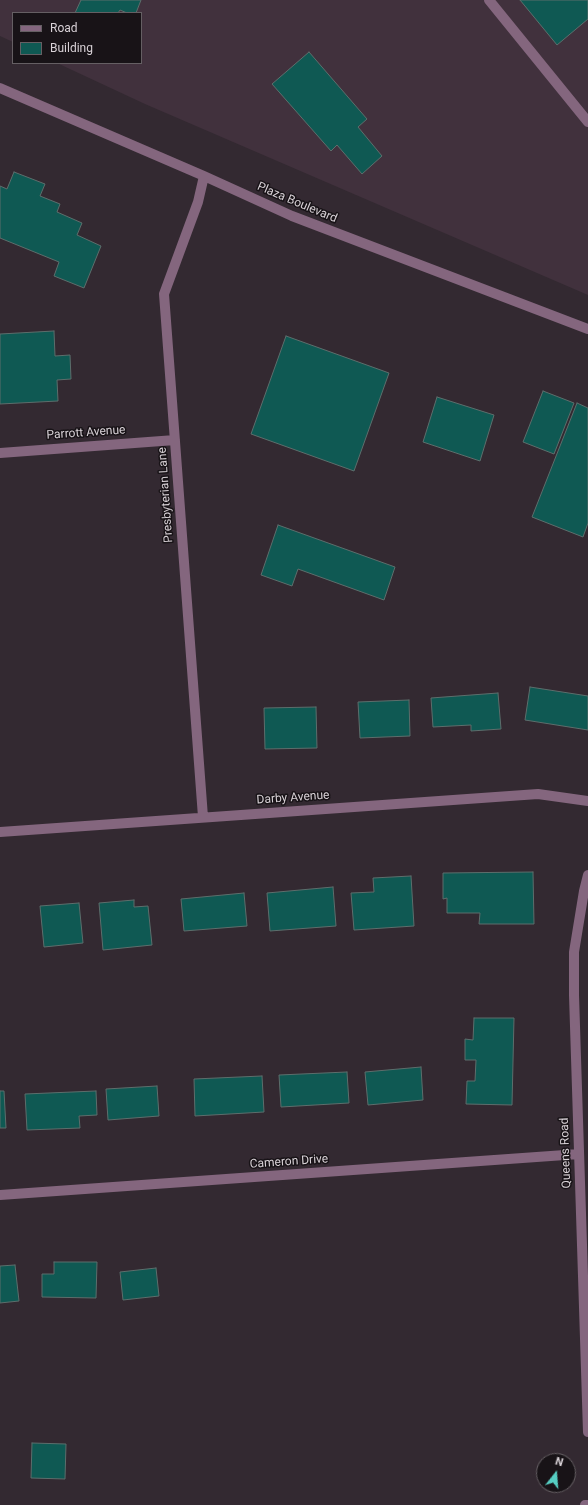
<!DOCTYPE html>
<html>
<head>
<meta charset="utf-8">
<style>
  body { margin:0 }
  #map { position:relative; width:588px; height:1505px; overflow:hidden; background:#332931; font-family:Roboto,sans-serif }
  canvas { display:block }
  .legend { position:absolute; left:12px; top:12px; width:130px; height:52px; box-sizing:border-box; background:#181317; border:1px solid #655f63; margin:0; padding:5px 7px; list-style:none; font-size:12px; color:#d8d1d6 }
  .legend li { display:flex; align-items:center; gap:8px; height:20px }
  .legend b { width:20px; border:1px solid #655f63 }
  .north { position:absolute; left:536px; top:1453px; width:40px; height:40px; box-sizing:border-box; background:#181317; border:1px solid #655f63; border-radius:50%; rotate:17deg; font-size:11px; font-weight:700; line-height:16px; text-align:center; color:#d8d1d6 }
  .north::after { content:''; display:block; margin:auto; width:14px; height:18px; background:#56cec3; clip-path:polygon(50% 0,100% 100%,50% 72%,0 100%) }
</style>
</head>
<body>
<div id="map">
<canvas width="588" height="1505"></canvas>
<ul class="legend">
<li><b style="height:5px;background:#84667e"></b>Road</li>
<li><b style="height:11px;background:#0f5953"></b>Building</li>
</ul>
<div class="north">N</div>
</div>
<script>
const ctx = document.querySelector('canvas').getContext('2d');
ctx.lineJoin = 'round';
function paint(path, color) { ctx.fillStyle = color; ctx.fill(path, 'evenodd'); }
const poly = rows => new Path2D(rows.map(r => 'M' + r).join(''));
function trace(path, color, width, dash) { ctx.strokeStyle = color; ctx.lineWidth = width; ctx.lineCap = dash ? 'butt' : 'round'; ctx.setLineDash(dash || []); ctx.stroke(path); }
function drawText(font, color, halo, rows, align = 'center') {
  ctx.font = font + ' Roboto,sans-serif'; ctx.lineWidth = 3; ctx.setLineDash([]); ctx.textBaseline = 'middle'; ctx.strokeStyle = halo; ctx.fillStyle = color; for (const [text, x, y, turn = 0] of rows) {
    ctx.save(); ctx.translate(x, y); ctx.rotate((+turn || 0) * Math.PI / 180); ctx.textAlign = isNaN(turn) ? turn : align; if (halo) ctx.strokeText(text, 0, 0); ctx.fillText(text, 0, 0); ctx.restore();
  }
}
const built = poly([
  [0,0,588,0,588,295,145,104,57,63,141,63,141,13,13,13,13,42,0,36]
]);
const building = poly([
  [81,0,141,0,136,13,127,13,120,10,118,13,75,13,81,0],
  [520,0,588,0,588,19,557,45,520,0],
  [309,52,367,119,358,127,382,156,362,174,337,145,331,151,272,84,309,52],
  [14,172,45,184,40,196,60,204,57,212,82,223,77,235,101,246,84,288,54,276,59,262,0,238,0,186,7,189,14,172],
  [54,331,55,356,70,355,71,379,57,380,58,401,0,404,0,334,54,331],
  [286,336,389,373,354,471,251,434,286,336],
  [543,391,574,403,554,454,523,442,543,391],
  [437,397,494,415,480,461,423,442,437,397],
  [577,403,588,408,588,523,583,537,532,517,577,403],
  [278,525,395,567,384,600,298,569,292,586,261,575,278,525],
  [530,687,588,696,588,730,525,720,530,687],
  [498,693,501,729,471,731,471,725,433,727,431,698,498,693],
  [409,700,410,736,360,738,358,702,409,700],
  [316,707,317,748,265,749,264,708,316,707],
  [533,872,534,924,479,924,480,913,447,913,447,898,443,899,443,873,533,872],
  [411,876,414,926,354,930,351,893,374,892,373,878,411,876],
  [333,887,336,926,270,931,267,893,333,887],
  [244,893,247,926,184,931,181,899,244,893],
  [134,900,134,907,148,906,152,945,103,950,99,903,134,900],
  [79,903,83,943,44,947,40,906,79,903],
  [474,1018,514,1018,512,1105,466,1104,467,1081,475,1081,476,1060,465,1060,465,1039,473,1040,474,1018],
  [421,1067,423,1100,368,1105,365,1072,421,1067],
  [347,1072,349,1103,281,1107,279,1075,347,1072],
  [262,1076,264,1112,195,1116,194,1079,262,1076],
  [157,1086,159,1116,108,1120,106,1089,157,1086],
  [0,1091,4,1091,6,1128,0,1128,0,1091],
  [96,1091,97,1115,79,1116,80,1128,27,1130,25,1094,96,1091],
  [54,1262,97,1262,96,1298,42,1297,42,1274,54,1274,54,1262],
  [15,1265,19,1301,0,1303,0,1266,15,1265],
  [156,1268,159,1296,123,1300,120,1272,156,1268],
  [32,1443,66,1444,65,1479,31,1478,32,1443]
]);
const minor = poly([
  [489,0,588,122],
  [0,88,204,176,292,216,588,329],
  [0,453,175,440],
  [203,817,164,294,198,202,204,176],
  [0,832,538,794,588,801],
  [588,875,584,891,574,952,574,995,588,1432],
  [0,1195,579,1154],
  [585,1505,588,1505]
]);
const streetNames = [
  ["Plaza Boulevard",297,203,23],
  ["Parrott Avenue",86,433,-4],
  ["Presbyterian Lane",166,495,-94],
  ["Darby Avenue",293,798,-4],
  ["Queens Road",566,1153,-92],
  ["Cameron Drive",289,1162,-4]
];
paint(built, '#41313d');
paint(building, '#0f5953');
trace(building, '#5d6e6c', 1);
trace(minor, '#84667e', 10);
drawText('12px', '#d8d1d6', '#181317', streetNames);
</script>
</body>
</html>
